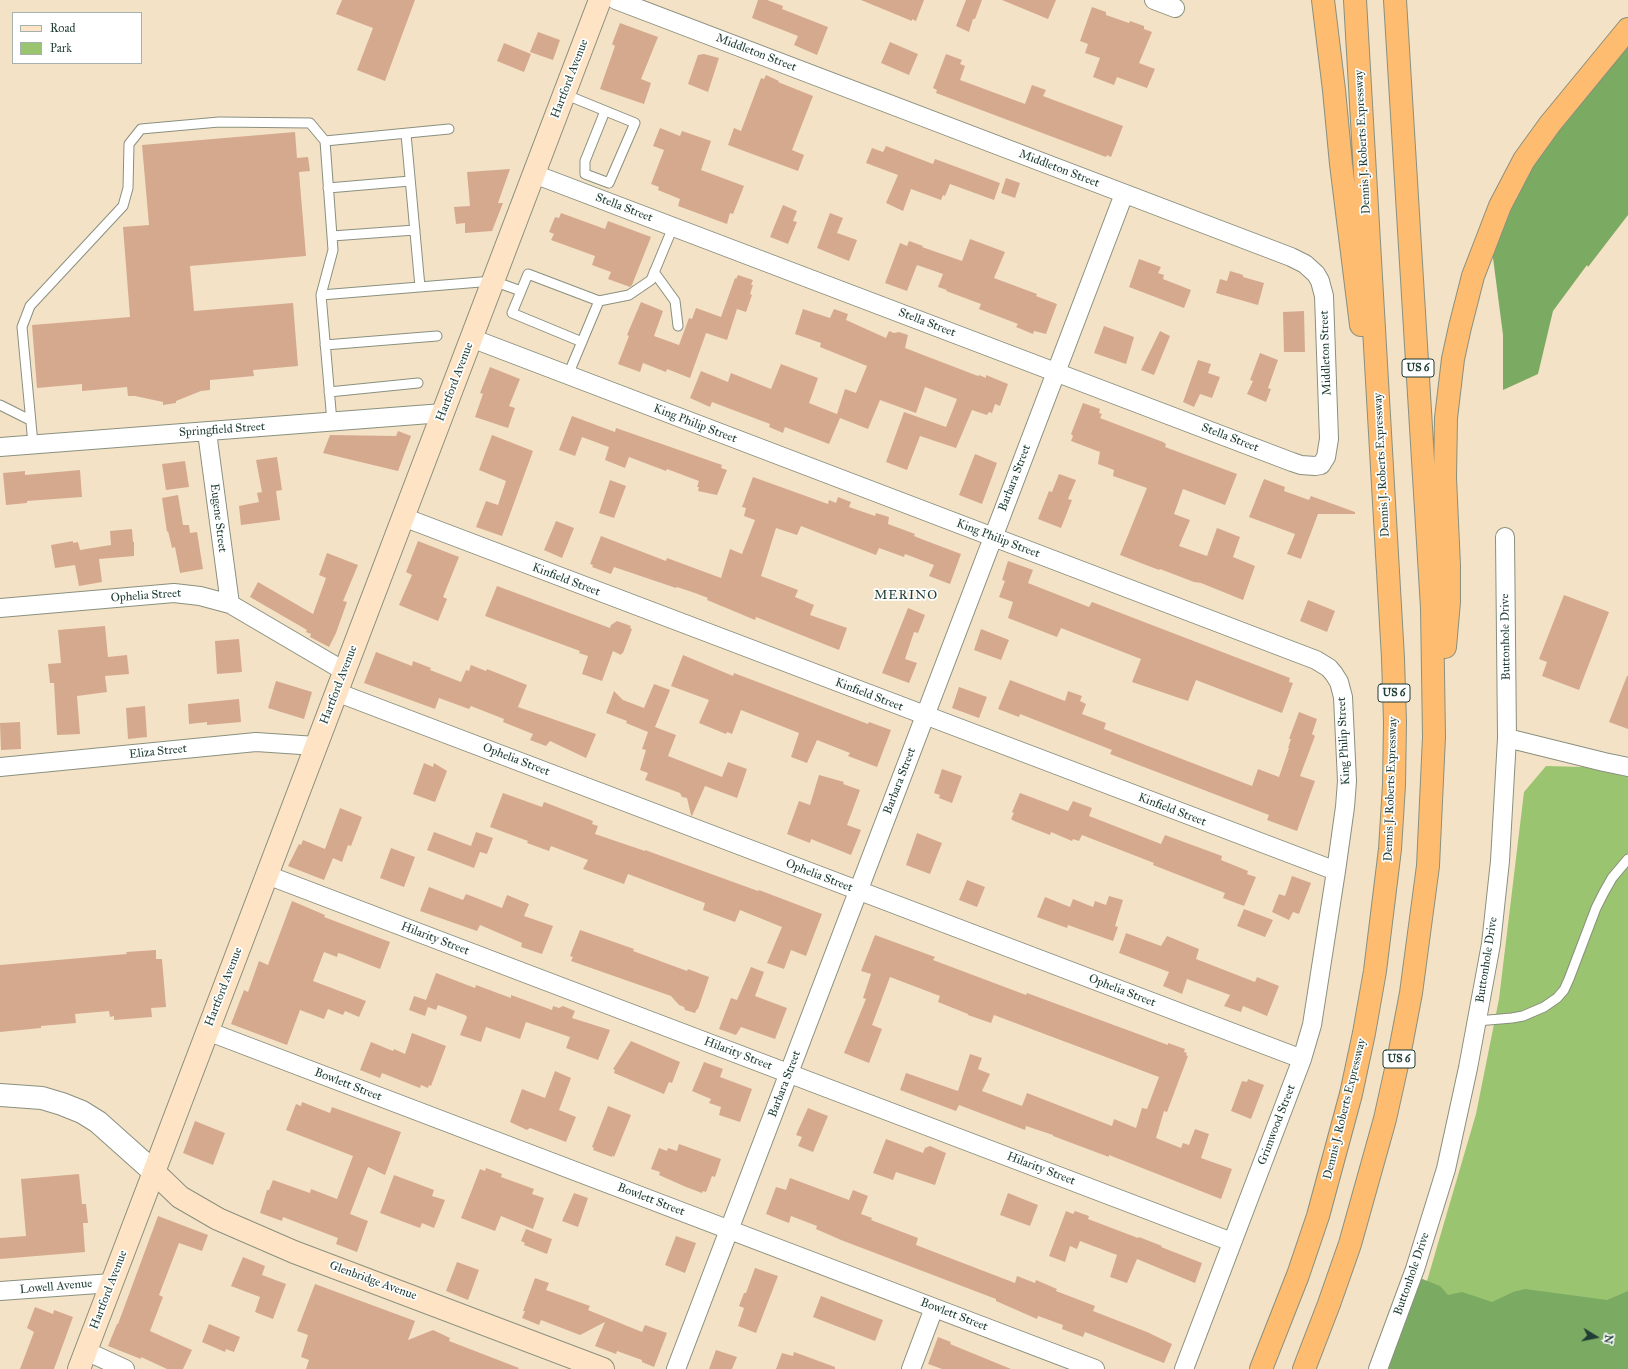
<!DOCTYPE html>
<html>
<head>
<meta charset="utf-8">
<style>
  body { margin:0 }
  #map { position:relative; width:1628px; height:1369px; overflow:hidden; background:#f4e2c7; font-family:"IM FELL Great Primer",serif }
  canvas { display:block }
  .legend { position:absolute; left:12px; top:12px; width:130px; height:52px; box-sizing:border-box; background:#fff; border:1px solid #a5b1ae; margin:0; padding:5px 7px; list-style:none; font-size:12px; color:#1f3d34 }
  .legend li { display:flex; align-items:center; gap:8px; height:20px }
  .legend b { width:20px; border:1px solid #a5b1ae }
  .north { position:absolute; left:1576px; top:1317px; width:40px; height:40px; -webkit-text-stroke:3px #fff; paint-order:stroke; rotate:100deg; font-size:11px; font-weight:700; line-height:16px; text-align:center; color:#1f3d34 }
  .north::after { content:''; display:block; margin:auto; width:14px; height:18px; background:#1f3d34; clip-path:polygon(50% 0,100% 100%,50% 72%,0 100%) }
</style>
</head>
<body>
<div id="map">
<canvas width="1628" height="1369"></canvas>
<ul class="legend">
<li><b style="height:5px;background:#fee4c5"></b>Road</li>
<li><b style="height:11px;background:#9ac470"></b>Park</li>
</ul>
<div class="north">N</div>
</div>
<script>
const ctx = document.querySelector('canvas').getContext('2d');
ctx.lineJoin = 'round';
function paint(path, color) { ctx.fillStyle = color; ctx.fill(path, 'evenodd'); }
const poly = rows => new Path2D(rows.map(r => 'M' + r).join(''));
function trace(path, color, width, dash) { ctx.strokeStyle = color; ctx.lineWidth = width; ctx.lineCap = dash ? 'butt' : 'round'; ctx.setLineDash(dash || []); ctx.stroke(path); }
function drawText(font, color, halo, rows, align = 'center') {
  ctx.font = font + ' "IM FELL Great Primer",serif'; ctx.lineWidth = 3.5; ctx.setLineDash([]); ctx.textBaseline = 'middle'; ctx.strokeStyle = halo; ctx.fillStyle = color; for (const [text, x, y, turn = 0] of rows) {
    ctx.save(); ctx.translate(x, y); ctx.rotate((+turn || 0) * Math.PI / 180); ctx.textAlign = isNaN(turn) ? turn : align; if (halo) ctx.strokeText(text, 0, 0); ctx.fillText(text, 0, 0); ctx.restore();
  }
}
const green = poly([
  [1546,766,1584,767,1628,777,1628,1308,1417,1315,1476,1114,1499,999,1524,792]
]);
const forest = poly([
  [1628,26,1628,215,1588,267,1587,265,1553,311,1538,374,1503,390,1503,335,1489,227],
  [1420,1278,1440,1286,1448,1295,1462,1292,1492,1302,1513,1292,1525,1289,1607,1300,1628,1291,1628,1369,1371,1369]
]);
const building = poly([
  [342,0,415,0,385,81,357,70,373,28,336,14],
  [758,0,767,0,783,6,782,9,828,27,817,55,794,45,798,36,752,18],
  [861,0,924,0,916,21,912,19,912,21],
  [966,0,982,0,975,19,973,19,969,32,956,26],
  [1002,0,1056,0,1048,19],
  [1092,7,1106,12,1106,15,1129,23,1130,21,1144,26,1144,29,1152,32,1139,63,1155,69,1147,88,1117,77,1114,85,1093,77,1100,58,1085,53,1088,44,1080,41],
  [620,23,658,37,641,79,651,83,644,104,600,89,615,46,612,44],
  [538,32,560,40,553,60,530,52],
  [890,42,918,54,909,75,881,63],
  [504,43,531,54,524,72,497,61],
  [704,54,719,58,708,92,688,84,698,55],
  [946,54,962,60,960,64,965,66,960,80,1025,104,1032,85,1046,90,1043,96,1123,126,1111,157,1107,155,1106,157,936,93,937,90,933,88],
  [766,75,779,81,778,82,813,96,792,150,804,155,798,171,728,145,734,128,741,131,761,78,764,79],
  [660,128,680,136,682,131,711,141,701,170,744,186,733,214,730,213,727,224,678,206,680,199,658,190,659,187,651,184,664,150,653,146],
  [295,132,297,158,308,157,310,171,299,172,306,256,190,266,194,311,293,303,298,366,253,370,254,376,210,380,210,390,201,391,176,401,176,403,163,405,163,402,135,396,128,396,127,387,82,391,82,384,37,388,32,325,130,317,123,227,149,225,142,145],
  [886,146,933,164,935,159,1000,183,994,200,950,184,945,196,943,195,941,200,911,189,903,211,886,203,898,175,866,163,872,148,883,152],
  [510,169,498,203,503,203,492,231,465,233,465,223,456,224,454,207,470,206,467,172],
  [1006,178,1020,183,1015,198,1001,193],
  [783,205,797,211,793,221,797,222,788,244,770,237],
  [561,213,605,229,608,221,651,237,632,285,630,287,608,279,611,272,592,265,595,256,551,240,554,234,549,232,555,217,559,218],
  [830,213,843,218,837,233,857,240,849,261,817,248],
  [970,239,1005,252,994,278,1037,294,1036,296,1057,304,1046,334,1034,331,1033,334,1016,327,1018,324,979,309,981,304,946,291,947,290,938,287,943,274,917,265,907,291,885,283,900,243,907,246,909,241,923,246,922,247,962,261],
  [1139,259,1161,267,1158,273,1164,275,1163,279,1191,290,1184,308,1129,287],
  [1230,271,1243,275,1243,277,1264,283,1258,305,1216,293,1220,279,1227,281],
  [738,275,753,280,751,285,753,285,750,294,752,295,746,312,737,309,727,340,706,333,690,378,667,369,666,372,643,363,640,372,618,364,629,336,627,335,641,302,663,311,654,336,679,345,689,318,692,319,696,308,721,317,735,278,736,279],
  [803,309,830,318,834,309,848,314,846,320,886,338,889,331,894,333,899,332,908,335,905,348,978,376,979,375,986,378,986,375,1008,384,1000,406,995,404,992,413,989,412,987,415,972,410,956,448,920,436,907,470,886,462,904,412,946,427,957,399,925,387,916,413,880,400,868,429,840,418,829,444,785,427,783,433,769,427,770,424,712,402,710,407,690,398,701,371,728,382,731,373,771,389,781,364,818,378,809,403,837,414,845,389,856,393,867,366,820,347,821,343,795,334],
  [1304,311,1305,352,1284,352,1283,312],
  [1104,326,1134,337,1126,364,1094,353],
  [1160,331,1170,336,1154,375,1141,370],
  [1260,353,1278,360,1268,388,1271,389,1266,402,1247,394,1253,381,1250,380],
  [1198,360,1211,364,1208,373,1220,377,1212,398,1200,394,1194,407,1183,402],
  [490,367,520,379,509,406,515,408,508,428,475,417,483,394,480,393],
  [1083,403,1100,409,1099,413,1102,414,1100,418,1163,442,1166,444,1165,447,1237,474,1225,505,1183,489,1174,514,1190,520,1179,546,1207,556,1217,528,1240,537,1233,557,1255,566,1243,600,1201,583,1194,582,1160,569,1159,570,1120,555,1147,488,1113,476,1114,470,1098,464,1100,452,1071,441,1073,436,1071,434],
  [572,416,615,432,616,428,722,465,721,468,727,470,717,495,698,491,699,487,697,487,699,481,667,469,666,471,629,457,625,468,605,460,609,447,582,437,575,456,559,450],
  [398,431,411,436,398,471,323,453,330,435,396,436],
  [492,435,533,451,502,536,476,527,486,501,498,505,506,481,479,470],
  [975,454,997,463,982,504,959,495],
  [277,457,282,490,276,491,280,520,241,525,239,506,259,502,257,493,262,492,256,460],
  [185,461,189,487,166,490,162,464],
  [80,470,82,497,27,501,27,503,6,505,3,473,25,471,25,475],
  [1059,474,1076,480,1068,499,1072,500,1061,528,1038,519,1049,491,1052,492],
  [753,477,828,504,829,500,836,503,838,497,851,502,849,507,875,516,876,513,889,517,888,524,915,534,914,536,924,540,961,554,950,584,929,576,934,565,905,554,904,557,879,548,876,555,801,526,797,535,776,528,761,576,798,590,795,597,814,605,810,615,847,628,839,650,756,617,755,620,736,612,707,600,708,598,695,593,677,587,676,588,614,567,611,574,592,567,593,565,590,564,601,536,666,561,667,558,721,578,730,549,742,554,755,520,744,516,746,508,742,507],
  [1264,479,1285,487,1284,491,1309,500,1311,496,1355,512,1355,514,1318,514,1301,559,1287,554,1295,534,1249,517],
  [610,480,626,486,614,518,599,513],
  [178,495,183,525,189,525,190,533,197,532,203,569,180,573,175,547,172,548,168,531,167,532,162,498],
  [556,521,574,528,562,558,544,550],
  [132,529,133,542,134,542,134,556,99,559,102,582,79,586,75,565,55,568,51,545,73,541,73,543,78,542,80,550,111,545,110,531],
  [418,541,459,557,443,597,447,599,438,621,399,605,412,575,406,572],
  [327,553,358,565,343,601,347,602,336,633,329,647,310,637,311,634,306,632,307,630,250,597,258,582,313,614,326,578,319,575],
  [1008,561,1033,570,1028,583,1089,607,1092,602,1290,678,1289,682,1293,683,1282,713,1196,680,1188,701,1132,682,1141,659,1061,628,1057,637,1008,618,1013,602,999,597,1005,581,1002,580],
  [497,586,610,628,611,625,617,621,631,626,630,628,632,629,623,653,622,653,621,655,613,651,602,681,582,674,588,656,579,653,580,651,485,616],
  [1564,595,1609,612,1579,690,1542,676,1547,662,1539,659],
  [1308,600,1335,611,1327,632,1300,621],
  [908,608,925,615,918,633,914,632,905,659,917,663,909,683,882,673],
  [105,626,108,657,127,655,129,674,105,676,107,692,77,696,80,734,57,735,54,683,50,683,48,664,61,663,58,630],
  [981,629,1009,640,1001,660,974,650],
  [239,639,242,672,217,674,215,641],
  [376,652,412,666,413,661,431,668,430,670,461,682,466,670,469,671,471,665,486,671,487,669,527,685,518,707,596,734,586,758,550,741,546,746,530,740,533,734,503,722,504,719,471,706,469,709,439,698,435,709,364,683],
  [683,655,733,676,734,673,868,724,869,722,891,730,877,767,848,756,850,753,817,740,807,763,791,757,799,733,741,710,732,734,727,732,726,734,699,723,709,700,671,686],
  [1627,676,1628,676,1628,729,1609,722],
  [1010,680,1065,701,1068,691,1082,696,1080,701,1086,704,1082,714,1106,723,1104,729,1252,786,1258,769,1279,777,1289,748,1288,748,1291,739,1289,739,1299,712,1317,719,1312,734,1315,736,1300,776,1315,781,1297,831,1267,820,1269,815,1110,754,1112,750,1020,714,1019,717,998,709],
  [276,681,312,692,304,719,268,708],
  [654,684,670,690,655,727,676,735,668,756,722,777,728,762,747,769,737,798,705,786,692,816,691,815,687,798,682,797,680,793,645,780,648,773,640,770,646,750,642,749,648,732,626,723,627,721,606,713,614,691,623,700,644,708],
  [959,687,987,697,979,718,952,708],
  [239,699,241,722,207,725,207,722,189,724,188,704],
  [145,706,147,737,128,739,126,708],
  [20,722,21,749,1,750,0,723],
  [424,763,433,767,434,763,447,771,435,802,413,794],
  [942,769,962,776,952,803,939,798,940,795,934,793],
  [819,775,844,782,843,784,860,790,847,825,861,830,851,855,811,839,810,843,787,834,799,801,810,805],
  [503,793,542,807,544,802,593,821,592,824,598,826,595,834,645,851,645,850,758,891,759,890,822,914,806,956,791,950,784,969,767,963,782,927,740,910,735,922,703,910,705,903,628,874,624,884,583,869,588,860,551,846,549,851,527,843,528,841,490,827],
  [1020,793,1068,811,1073,801,1092,808,1089,816,1161,844,1165,835,1222,856,1221,860,1248,871,1247,874,1256,877,1244,906,1223,898,1225,893,1153,865,1154,863,1082,835,1079,841,1073,839,1072,841,1051,832,1050,835,1014,821,1011,819,1014,813,1012,812],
  [340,808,362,817,351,846,348,845,342,862,333,858,324,880,288,866,299,844,301,845,303,840,325,849],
  [434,832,471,846,476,832,493,838,487,854,480,852,474,868,427,850],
  [917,833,942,843,930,874,906,865],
  [391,848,415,857,404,887,380,878],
  [1292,876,1311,883,1299,914,1293,912,1289,920,1272,912,1279,894,1285,896],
  [967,880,985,887,977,907,959,900],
  [429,887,463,900,466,894,502,908,507,895,529,904,524,916,553,926,542,954,521,947,522,943,480,925,477,931,420,911],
  [1109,896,1123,900,1115,926,1118,927,1113,941,1068,925,1067,928,1037,917,1045,897,1070,907,1073,899,1093,907,1095,901,1106,905],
  [292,901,325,915,324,917,390,942,380,969,342,954,338,953,337,957,324,952,313,981,366,1001,359,1017,345,1011,343,1015,328,1009,324,1019,300,1010,287,1045,231,1024,244,990,248,992,259,961,268,965],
  [1244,909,1273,920,1265,937,1237,926],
  [580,930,634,949,633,951,687,971,688,969,709,977,698,1009,697,1009,695,1013,685,1010,684,1007,679,1005,671,996,571,961,573,957,570,956],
  [1126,933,1161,946,1167,936,1199,949,1196,959,1255,982,1257,977,1279,986,1267,1016,1243,1006,1241,1012,1224,1006,1230,995,1187,979,1182,994,1163,986,1169,972,1119,953],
  [875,935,935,957,933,960,1026,995,1027,993,1168,1045,1168,1043,1185,1049,1184,1052,1187,1053,1186,1055,1188,1056,1167,1112,1164,1111,1156,1138,1181,1148,1183,1143,1189,1145,1195,1129,1209,1134,1201,1158,1232,1169,1221,1199,1109,1155,1109,1157,1053,1136,1053,1135,1026,1126,1025,1130,959,1105,956,1111,900,1090,906,1073,958,1091,970,1054,982,1058,978,1069,990,1074,982,1091,1022,1106,1027,1093,1112,1126,1114,1119,1136,1128,1142,1108,1147,1109,1159,1077,994,1015,991,1023,968,1015,968,1014,938,1002,940,996,890,977,872,1025,882,1029,869,1063,844,1053,866,999,863,998,871,974,861,971],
  [156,950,156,959,162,959,166,1007,151,1008,152,1017,114,1020,114,1016,110,1017,109,1011,75,1014,76,1023,41,1026,41,1028,0,1032,0,965,127,954,126,952],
  [751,967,764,972,755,996,787,1008,775,1039,741,1027,736,1035,719,1029,731,998,737,1000],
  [436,973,475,988,476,985,511,998,511,995,552,1010,553,1006,559,1008,563,1006,575,1011,572,1018,610,1030,598,1060,566,1048,570,1037,526,1022,520,1039,486,1027,481,1042,460,1035,467,1017,465,1015,438,1005,436,1010,428,1007,425,1016,409,1010,414,996,426,1000],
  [412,1033,446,1046,431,1086,429,1085,428,1088,421,1085,420,1088,382,1073,380,1078,360,1070,371,1042,393,1051,394,1049,405,1054],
  [631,1041,680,1062,672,1083,669,1082,664,1094,614,1073,615,1070,613,1069],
  [704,1062,723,1069,720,1077,752,1089,740,1122,719,1115,721,1107,709,1103,711,1099,692,1091],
  [555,1071,571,1078,559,1110,576,1117,566,1142,530,1128,527,1130,510,1122,522,1089,545,1098],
  [1248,1079,1264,1085,1251,1119,1231,1111,1242,1081,1247,1082],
  [302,1102,330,1113,332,1107,401,1132,385,1175,368,1167,350,1214,368,1221,357,1252,336,1244,338,1238,283,1217,282,1221,260,1213,267,1190,269,1190,273,1180,310,1193,311,1189,337,1199,353,1156,286,1130,296,1104,301,1106],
  [608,1106,631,1115,614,1157,612,1155,612,1157,593,1150,594,1148,592,1147],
  [808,1108,828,1116,813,1152,798,1146,802,1137,796,1135],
  [195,1121,225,1133,213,1165,183,1153],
  [886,1139,923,1153,925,1148,930,1146,946,1153,935,1185,896,1172,893,1180,873,1173],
  [679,1144,721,1159,715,1177,712,1176,706,1192,703,1191,702,1193,686,1187,659,1175,660,1172,651,1169,659,1148,667,1151,668,1148,677,1151],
  [486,1168,502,1174,501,1177,534,1189,532,1194,544,1198,533,1229,501,1216,495,1231,461,1218,480,1169,485,1171],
  [79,1174,82,1204,86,1204,88,1223,83,1223,85,1252,0,1259,0,1238,26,1236,21,1179],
  [394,1175,434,1190,432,1196,445,1200,434,1228,422,1223,420,1228,380,1213],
  [790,1178,849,1200,853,1190,868,1196,861,1214,872,1218,871,1220,918,1238,916,1245,1015,1283,1017,1276,1035,1283,1036,1280,1057,1289,1056,1291,1095,1306,1093,1311,1147,1332,1172,1344,1164,1363,1085,1332,1083,1337,1062,1329,1063,1325,1038,1316,1037,1319,996,1301,996,1299,841,1240,816,1229,817,1226,791,1216,789,1223,766,1214,776,1187,786,1190],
  [574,1193,588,1198,578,1227,562,1221],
  [1008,1193,1038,1205,1030,1226,1000,1215],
  [1066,1211,1073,1214,1075,1211,1089,1216,1088,1219,1138,1238,1139,1237,1162,1246,1161,1247,1202,1263,1195,1283,1137,1259,1127,1283,1110,1277,1117,1255,1080,1241,1077,1249,1070,1246,1065,1262,1049,1256],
  [158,1216,208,1235,202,1251,179,1243,159,1295,163,1297,150,1331,192,1350,183,1369,167,1369,141,1357,141,1359,108,1346,117,1324,118,1324],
  [526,1229,552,1239,547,1254,524,1245,525,1243,521,1241],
  [676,1236,696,1243,685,1273,665,1265],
  [243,1257,265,1266,262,1275,286,1284,273,1319,255,1312,260,1297,231,1286],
  [457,1262,479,1270,468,1300,446,1291],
  [755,1268,778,1276,756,1333,738,1326,744,1308,739,1306,744,1293,746,1293],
  [535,1278,549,1283,546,1290,590,1306,588,1310,642,1332,645,1325,667,1333,654,1367,642,1362,642,1360,617,1351,616,1354,595,1346,605,1322,580,1335,541,1320,539,1325,522,1318,525,1311,523,1311],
  [315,1284,415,1321,408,1340,433,1330,450,1338,449,1341,519,1368,518,1369,306,1369,309,1360,301,1357,308,1335,297,1331],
  [821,1296,883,1320,875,1341,813,1317],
  [35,1307,53,1314,54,1310,73,1317,54,1369,20,1369,34,1332,27,1328],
  [209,1324,240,1337,234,1352,226,1349,225,1352,202,1342],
  [938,1337,951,1342,950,1344,1011,1369,942,1369,928,1364],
  [716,1350,737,1357,732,1369,709,1369],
  [794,1352,835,1367,835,1369,776,1369,782,1353,793,1356]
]);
const service = poly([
  [564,94,635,123,609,183,585,174,585,161,605,111],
  [406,134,420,287],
  [328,188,410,181],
  [332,236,415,230],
  [654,272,675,301,678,326],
  [321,295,333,250,325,141,449,129],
  [599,301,629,295,651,280,673,227],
  [325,345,437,336],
  [568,375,599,301,528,274,512,313,582,342],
  [329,392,418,383],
  [0,405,30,420],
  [332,422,321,295,493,281,521,291],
  [33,444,22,327,30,306,123,206,128,188,129,144,141,129,219,122,310,123,325,141],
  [1477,1021,1512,1018,1523,1016,1544,1007,1557,998,1564,990,1569,979,1596,908,1603,894,1612,878,1628,859]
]);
const minor = poly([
  [1154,0,1175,8],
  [534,174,1292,462,1301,465,1315,466,1321,465,1326,457,1329,439,1324,296,1320,281,1316,274,1305,264,1291,257,616,0],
  [471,338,1316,660,1329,668,1334,674,1339,682,1343,697,1347,781,1345,807,1336,871,1312,1025,1302,1059,1184,1369],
  [207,432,230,604],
  [0,447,443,413],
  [403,517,1336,871],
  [0,608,174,593,200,596,230,604,344,671],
  [336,692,1302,1059],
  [1507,738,1604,762,1628,767],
  [0,767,256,742,316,746],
  [267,875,1232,1242],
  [207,1031,1095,1369],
  [0,1291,112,1283],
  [86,1351,125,1369],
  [676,1369,1124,194],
  [911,1369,934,1308],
  [1378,1369,1415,1269,1446,1169,1468,1068,1491,944,1500,861,1507,738,1505,537]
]);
const tertiary = poly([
  [0,1095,42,1098,62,1104,82,1112,98,1122,154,1172]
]);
const secondary = poly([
  [154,1172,180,1197,218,1219,294,1252,603,1369],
  [79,1369,600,0]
]);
const motorway = poly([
  [1323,0,1334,90,1341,164,1361,325],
  [1445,647,1449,602,1449,566,1445,478,1446,418,1453,359,1460,327,1473,276,1500,206,1524,160,1550,124,1628,29],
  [1261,1369,1298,1275,1318,1216,1351,1094,1364,1033,1375,971,1390,849,1394,785,1395,722,1393,658,1355,0],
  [1304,1369,1329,1304,1350,1244,1385,1119,1399,1056,1411,993,1428,866,1434,737,1432,608,1395,0]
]);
const shields = [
  [1418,368,32],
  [1394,693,32],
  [1399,1059,32]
];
const shieldNames = [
  ["US 6",1418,368],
  ["US 6",1394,693],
  ["US 6",1399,1059]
];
const streetNames = [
  ["Middleton Street",756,53,21],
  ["Hartford Avenue",570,79,-69],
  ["Dennis J. Roberts Expressway",1363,142,-93],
  ["Middleton Street",1059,169,21],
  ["Stella Street",624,208,21],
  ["Stella Street",927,323,21],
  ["Middleton Street",1326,353,-92],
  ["Hartford Avenue",455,382,-69],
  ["King Philip Street",695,424,21],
  ["Springfield Street",222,430,-4],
  ["Stella Street",1230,438,21],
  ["Dennis J. Roberts Expressway",1382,465,-93],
  ["Barbara Street",1015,478,-69],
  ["Eugene Street",218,518,83],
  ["King Philip Street",998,539,21],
  ["Kinfield Street",566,580,21],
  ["Ophelia Street",146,596,-4],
  ["Buttonhole Drive",1506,637,-91],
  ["Hartford Avenue",339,685,-69],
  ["Kinfield Street",869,695,21],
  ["King Philip Street",1344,741,-93],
  ["Eliza Street",158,752,-6],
  ["Ophelia Street",516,760,21],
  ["Barbara Street",900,781,-69],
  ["Dennis J. Roberts Expressway",1391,789,-88],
  ["Kinfield Street",1172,810,21],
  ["Ophelia Street",819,876,21],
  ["Hilarity Street",435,939,21],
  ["Buttonhole Drive",1487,960,-81],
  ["Hartford Avenue",224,987,-69],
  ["Ophelia Street",1122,991,21],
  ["Hilarity Street",738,1054,21],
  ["Barbara Street",785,1084,-69],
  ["Bowlett Street",348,1085,21],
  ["Dennis J. Roberts Expressway",1345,1109,-76],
  ["Grimwood Street",1277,1125,-69],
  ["Hilarity Street",1041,1169,21],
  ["Bowlett Street",651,1200,21],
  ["Buttonhole Drive",1412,1274,-71],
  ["Glenbridge Avenue",373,1281,20],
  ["Lowell Avenue",56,1287,-5],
  ["Hartford Avenue",109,1290,-69],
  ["Bowlett Street",954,1315,21]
];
const neighbourhoodNames = [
  ["MERINO",906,596]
];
paint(green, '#9ac470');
paint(forest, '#7baa62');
paint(building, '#d5a98e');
trace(service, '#8a907e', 11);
trace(minor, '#8a907e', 20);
trace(tertiary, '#8a907e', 24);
trace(secondary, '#8a907e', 24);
trace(motorway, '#8a907e', 24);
trace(service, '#fff', 9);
trace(minor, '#fff', 18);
trace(tertiary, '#fff', 22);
trace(secondary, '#fee4c5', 22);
trace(motorway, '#fdbc6f', 22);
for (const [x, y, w] of shields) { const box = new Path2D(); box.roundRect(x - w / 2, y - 9, w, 18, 3); ctx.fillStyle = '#fff'; ctx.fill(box); trace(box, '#1f3d34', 1); }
drawText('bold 11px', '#1f3d34', null, shieldNames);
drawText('12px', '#1f3d34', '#fff', streetNames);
ctx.letterSpacing = '1px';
drawText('13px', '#1f3d34', '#fff', neighbourhoodNames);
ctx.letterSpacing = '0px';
</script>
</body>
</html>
